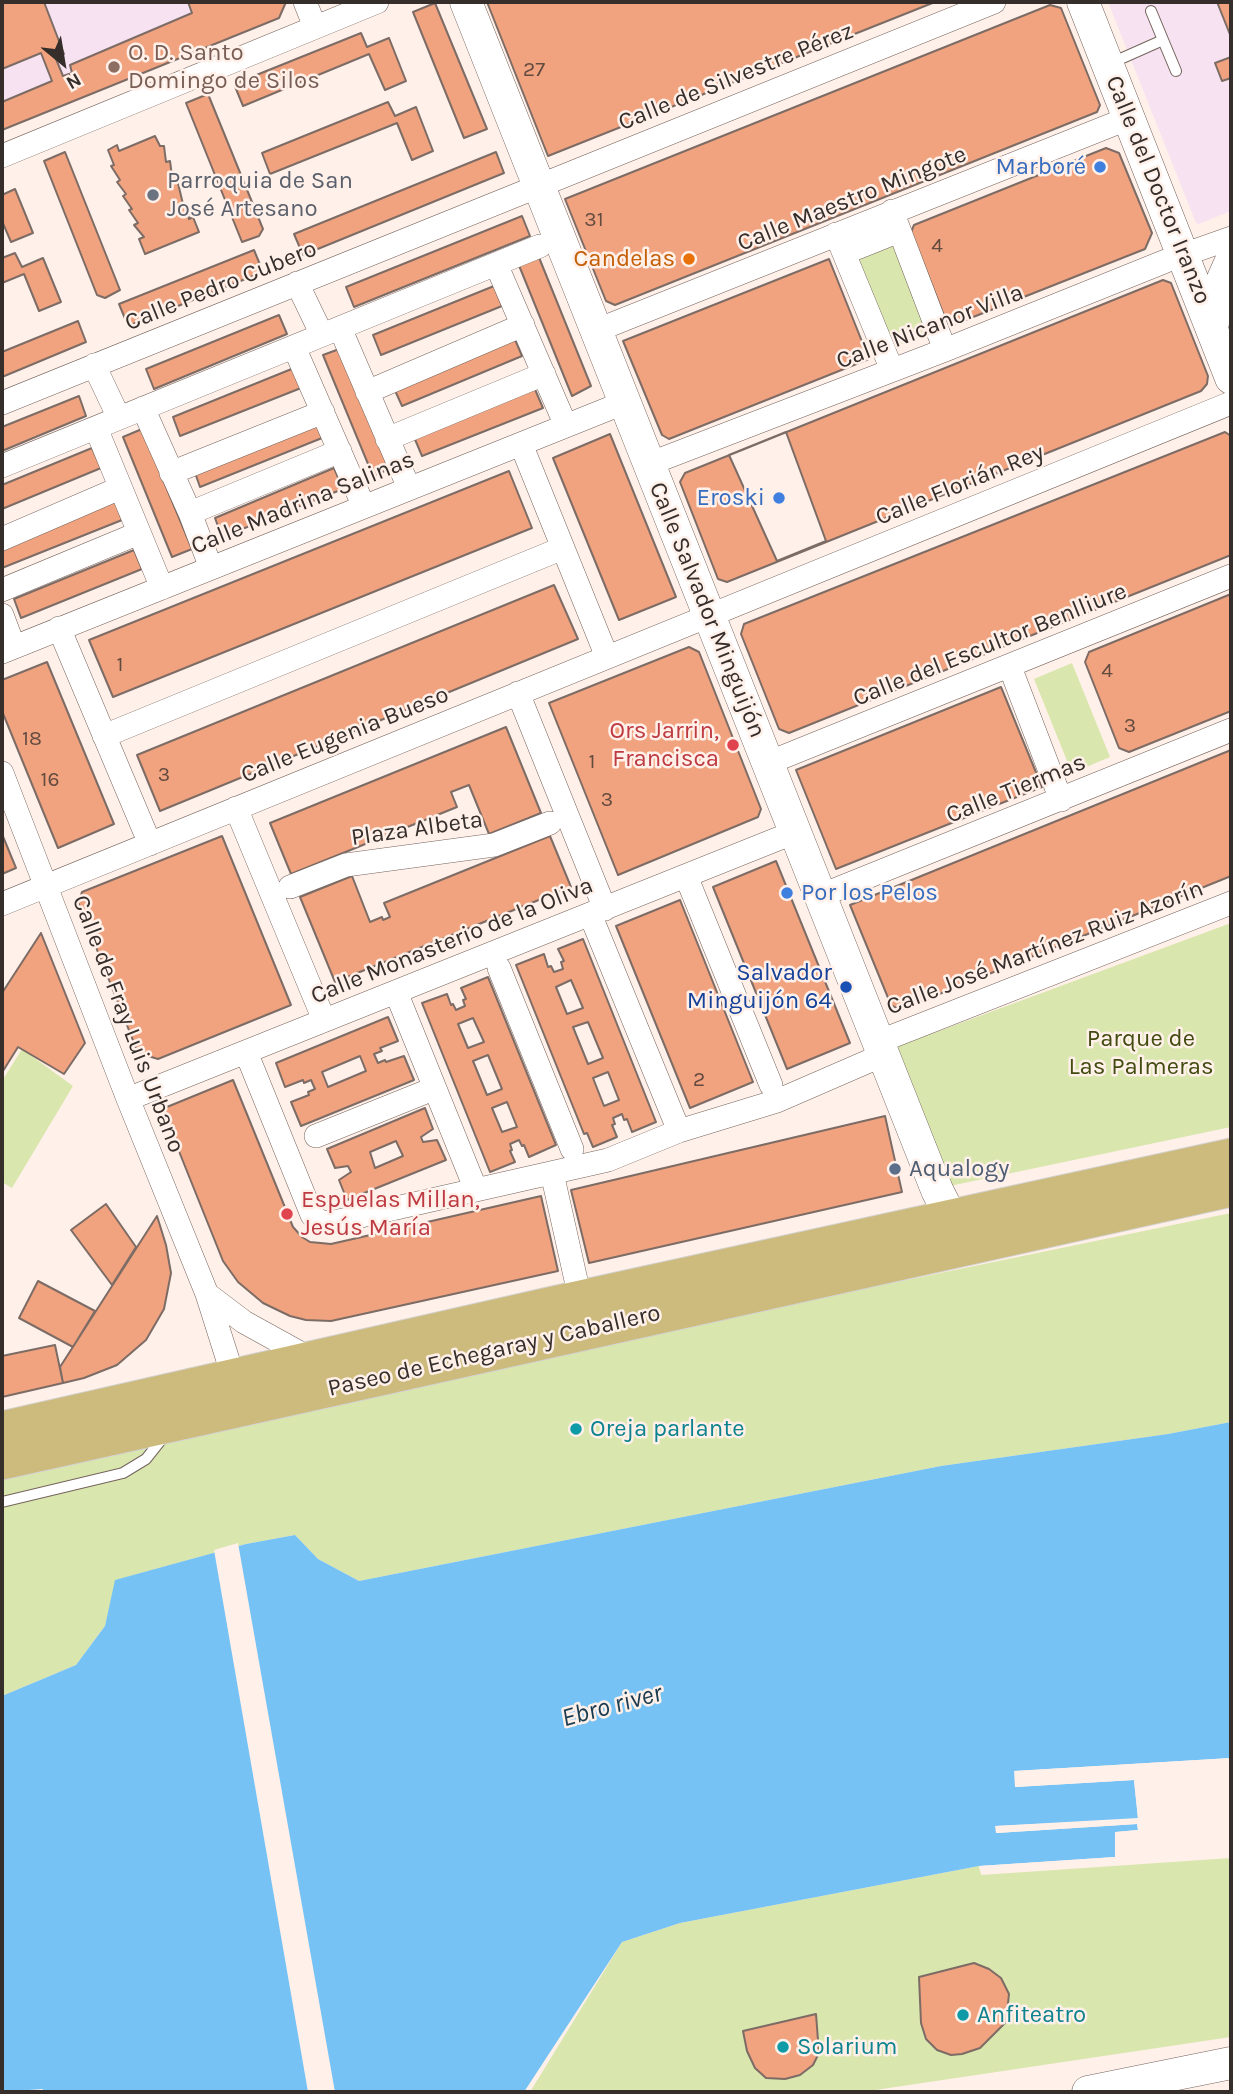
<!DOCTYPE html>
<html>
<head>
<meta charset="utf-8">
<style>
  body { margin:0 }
  #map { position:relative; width:1233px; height:2094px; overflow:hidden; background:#fff0e9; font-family:Karla,sans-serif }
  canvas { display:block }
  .frame { position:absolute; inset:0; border:4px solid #352e2b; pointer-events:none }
  .north { position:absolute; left:28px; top:28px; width:70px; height:70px; -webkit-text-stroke:5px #fff0e9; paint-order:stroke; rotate:150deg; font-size:19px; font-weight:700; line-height:28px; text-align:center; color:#352e2b }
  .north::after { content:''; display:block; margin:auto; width:24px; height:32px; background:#352e2b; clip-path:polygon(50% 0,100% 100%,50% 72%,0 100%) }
</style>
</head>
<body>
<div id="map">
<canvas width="1233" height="2094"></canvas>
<div class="frame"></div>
<div class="north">N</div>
</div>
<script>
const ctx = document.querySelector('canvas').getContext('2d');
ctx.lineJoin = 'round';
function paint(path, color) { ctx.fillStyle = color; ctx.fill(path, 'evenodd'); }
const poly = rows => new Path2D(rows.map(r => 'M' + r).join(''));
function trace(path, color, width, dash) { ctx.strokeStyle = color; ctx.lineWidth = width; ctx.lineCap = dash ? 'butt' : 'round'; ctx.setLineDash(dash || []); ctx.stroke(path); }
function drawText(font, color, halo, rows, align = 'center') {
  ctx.font = font + ' Karla,sans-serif'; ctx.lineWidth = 5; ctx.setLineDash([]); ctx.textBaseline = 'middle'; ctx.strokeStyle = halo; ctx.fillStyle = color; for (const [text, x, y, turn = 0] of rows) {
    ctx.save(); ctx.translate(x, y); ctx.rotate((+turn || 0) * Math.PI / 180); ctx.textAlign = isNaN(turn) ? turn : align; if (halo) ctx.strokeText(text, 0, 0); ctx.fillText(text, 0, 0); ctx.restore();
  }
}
const education = poly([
  [2,2,286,2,279,18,2,130],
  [1108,2,1231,2,1231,211,1199,224,1196,223]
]);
const green = poly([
  [894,237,932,331,891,349,852,254],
  [1072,663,1110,757,1072,773,1034,679],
  [1231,923,1231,1127,945,1187,893,1048],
  [22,1049,73,1086,12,1188,2,1182,2,1081],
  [1231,1213,1231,1422,1168,1434,941,1466,359,1581,318,1559,295,1535,246,1544,116,1580,105,1626,76,1665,2,1696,2,1475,388,1387],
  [1231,1858,1231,2037,862,2092,530,2092,622,1942,680,1923,979,1866,981,1875]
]);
const water = poly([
  [1231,1422,1231,1758,1015,1771,1016,1787,1134,1780,1138,1819,996,1826,997,1833,1137,1824,1138,1830,1116,1832,1115,1857,979,1866,680,1923,622,1942,524,2092,47,2092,42,2089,2,2092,2,1696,76,1665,105,1626,115,1580,246,1544,295,1535,318,1559,359,1581,941,1466,1168,1434]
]);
const pier = poly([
  [238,1543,335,2092,308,2092,214,1550],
  [1231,1758,1231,1762,1018,1774,1019,1783,1136,1776,1138,1779,1141,1832,1119,1835,1118,1858,1116,1861,980,1870,979,1866,1115,1857,1115,1832,1138,1830,1137,1824,996,1833,995,1826,1138,1818,1134,1780,1015,1787,1014,1771]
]);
const building = poly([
  [2,2,44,2,64,54,56,59,63,76,72,73,70,65,192,13,188,2,286,2,279,18,2,130,2,102,52,81,41,53,2,69,2,2],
  [487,2,935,2,548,156,487,2],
  [1217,2,1231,2,1231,37,1217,2],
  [435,3,487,129,464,138,413,12,435,3],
  [1050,5,1061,8,1100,105,1097,112,615,305,606,301,565,199,1050,5],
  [361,33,367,47,389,38,406,81,385,90,369,54,243,106,234,84,361,33],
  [1231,57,1231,78,1222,81,1215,63,1231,57],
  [208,94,263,229,259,236,242,242,186,103,208,94],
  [388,102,395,116,416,107,433,151,412,160,397,123,270,174,262,153,388,102],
  [155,136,160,146,164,146,166,162,170,161,172,176,176,175,183,204,187,204,189,219,193,217,199,232,145,254,139,239,144,237,134,225,138,223,129,210,132,209,123,196,126,194,117,182,120,180,111,166,114,165,108,150,117,145,119,151,155,136],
  [1106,148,1119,153,1152,233,1145,249,953,325,947,323,911,232,914,225,1106,148],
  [65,152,120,290,105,298,97,295,44,161,65,152],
  [496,152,504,173,303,255,294,234,496,152],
  [15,189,33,233,11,242,2,221,2,195,15,189],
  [522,216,530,236,354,307,346,287,522,216],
  [254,250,263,272,128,326,119,304,254,250],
  [15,253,22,267,43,258,61,302,39,311,24,274,2,283,2,258,15,253],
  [538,255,591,386,572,396,518,263,538,255],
  [829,259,869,359,669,439,662,435,623,341,829,259],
  [1163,280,1171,283,1208,376,1207,384,1201,391,727,582,718,579,680,482,685,473,1163,280],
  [494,286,502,306,381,355,373,335,494,286],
  [279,315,287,334,154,389,146,369,279,315],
  [78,321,86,342,2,377,2,352,78,321],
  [514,337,522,356,402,406,393,386,514,337],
  [342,348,392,468,373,476,323,355,342,348],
  [294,368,301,388,180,436,173,417,294,368],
  [534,387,543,408,422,456,414,437,534,387],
  [79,396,86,416,2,451,2,427,79,396],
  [314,418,322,438,200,487,193,467,314,418],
  [142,429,192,549,172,557,123,437,142,429],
  [786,432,826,541,777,561,729,455,786,432],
  [1225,432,1231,436,1231,555,789,733,779,729,741,634,744,624,1225,432],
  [610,434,676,597,619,620,553,458,610,434],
  [92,448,101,468,2,509,2,485,92,448],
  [334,468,343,489,222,537,215,518,334,468],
  [509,471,532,528,113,697,89,640,509,471],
  [114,499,122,520,2,568,2,544,114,499],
  [134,550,142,569,21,618,14,599,134,550],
  [554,585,578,639,160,811,137,755,554,585],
  [1231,594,1231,711,1129,752,1119,748,1085,662,1089,652,1231,594],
  [689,647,699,652,761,809,758,817,618,875,549,703,689,647],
  [47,662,114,824,58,848,2,711,2,680,47,662],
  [1001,687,1042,787,836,869,796,770,1001,687],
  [506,727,541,813,489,834,469,785,451,792,457,807,291,874,270,823,506,727],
  [1231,750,1231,876,900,1010,891,1005,850,905,1231,750],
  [2,834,16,868,2,874,2,834],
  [222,836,291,1005,158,1059,138,1053,78,902,82,892,222,836],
  [550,836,571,887,335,982,300,897,352,876,370,922,382,917,383,920,390,917,384,903,550,836],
  [776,861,850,1043,787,1069,713,887,776,861],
  [680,900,753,1082,690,1108,616,926,680,900],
  [41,933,85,1043,64,1074,18,1047,3,1071,2,1069,2,993,41,933],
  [583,939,656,1122,632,1132,627,1119,624,1120,622,1114,613,1118,615,1124,612,1125,617,1137,593,1147,587,1133,584,1134,516,965,544,954,548,967,551,966,554,972,563,969,561,962,564,961,558,949,583,939],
  [571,980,583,1008,567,1014,556,987,571,980],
  [588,1022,603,1058,588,1064,573,1027,588,1022],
  [608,1072,619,1100,604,1106,593,1078,608,1072],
  [488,977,556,1145,529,1157,524,1145,522,1146,519,1140,510,1144,512,1150,510,1151,515,1162,490,1172,422,1003,447,994,451,1005,453,1004,456,1010,465,1006,463,1000,466,999,461,988,488,977],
  [473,1018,484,1042,468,1048,458,1024,473,1018],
  [488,1055,502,1089,487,1095,473,1061,488,1055],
  [507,1102,517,1127,502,1132,492,1108,507,1102],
  [388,1017,398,1041,380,1048,382,1051,374,1054,378,1063,385,1060,386,1062,404,1056,414,1080,301,1126,291,1102,309,1095,308,1092,315,1089,311,1080,304,1083,303,1080,285,1087,276,1063,388,1017],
  [360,1056,366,1071,328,1087,322,1072,360,1056],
  [233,1080,293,1227,302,1237,310,1242,331,1244,541,1196,558,1271,331,1321,306,1320,290,1316,263,1303,238,1282,223,1261,162,1109,233,1080],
  [425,1108,433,1129,421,1137,423,1142,437,1140,446,1160,347,1200,339,1180,351,1172,348,1166,335,1168,327,1149,425,1108],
  [396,1141,403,1156,375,1168,370,1152,396,1141],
  [885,1116,902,1192,589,1263,571,1190,885,1116],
  [106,1204,136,1247,112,1285,71,1230,106,1204],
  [157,1216,166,1245,171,1273,164,1309,146,1340,117,1365,84,1378,63,1383,60,1367,157,1216],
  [38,1281,95,1311,73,1347,19,1318,38,1281],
  [55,1345,63,1383,2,1397,2,1356,55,1345],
  [974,1963,989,1969,1001,1978,1009,1994,1006,2022,980,2048,962,2054,951,2055,937,2050,926,2039,921,2023,919,1977,974,1963],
  [816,2014,819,2053,813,2065,800,2075,785,2079,766,2078,755,2068,747,2051,743,2031,816,2014]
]);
const lane = poly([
  [1151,11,1163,40],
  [1109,64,1163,40,1176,71],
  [2,1502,123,1473,146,1459,165,1435]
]);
const street = poly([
  [305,2,315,27],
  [2,156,377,2],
  [892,211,945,350],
  [836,234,892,370],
  [844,253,899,231],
  [496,264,566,426],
  [297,283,322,335],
  [340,328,409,488],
  [595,331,1129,118],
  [294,347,364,507],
  [94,365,119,418],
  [367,392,523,325],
  [2,403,994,2],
  [143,408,190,513,211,568],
  [96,428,162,588],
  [387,439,544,374],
  [521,444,607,657],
  [649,464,945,350,1166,261,1231,238],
  [2,466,540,246],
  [171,473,323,412],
  [190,513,340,451],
  [2,539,120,488],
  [2,590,139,533],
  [2,615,14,647],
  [59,628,150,844],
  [2,652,623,403],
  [1010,667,1061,800],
  [518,693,605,909],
  [104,736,563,548],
  [768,763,1231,576],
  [2,773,128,1099,207,1294,233,1376,234,1388],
  [236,808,324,1020],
  [686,876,771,1085],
  [290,887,346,865,494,845,550,823],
  [820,896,1231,730],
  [2,904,1231,403],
  [590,914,679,1131],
  [499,968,572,1149],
  [396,992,476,1190],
  [878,1042,1231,903],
  [246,1052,312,1215,319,1221,330,1223,608,1160,679,1131,777,1101,883,1055],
  [128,1099,795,832],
  [316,1136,423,1093],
  [552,1173,580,1298],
  [207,1294,244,1322,311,1359]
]);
const secondary = poly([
  [466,2,937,1190,951,1218,968,1233],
  [1083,2,1231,378],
  [1212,327,1223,279,1231,261],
  [1088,2092,1231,2063]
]);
const primary = poly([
  [2,1429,553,1304,1231,1156],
  [2,1462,1231,1189]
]);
const markers = [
  [114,67,7,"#8d6e63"],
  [1100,167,7,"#3f7fe0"],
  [153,195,7,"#6b7280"],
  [689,259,7,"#e8710a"],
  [779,498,7,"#3f7fe0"],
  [733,745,7,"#e0444e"],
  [787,893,7,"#3f7fe0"],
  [846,987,7,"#1a4fb4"],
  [895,1169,7,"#5c6f8a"],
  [287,1214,7,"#e0444e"],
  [576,1429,7,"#0f9aa8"],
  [963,2015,7,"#0f9aa8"],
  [783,2047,7,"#0f9aa8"]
];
const numberNames = [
  ["27",534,70],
  ["31",594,220],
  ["4",937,246],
  ["1",120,665],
  ["4",1107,671],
  ["3",1130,726],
  ["18",32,739],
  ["1",592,762],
  ["3",164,775],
  ["16",50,780],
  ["3",607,800],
  ["2",699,1080]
];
const educationNames = [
  ["O. D. Santo",128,53],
  ["Domingo de Silos",128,81]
];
const streetNames = [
  ["Calle de Silvestre Pérez",736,77,-22],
  ["Calle del Doctor Iranzo",1158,190,68],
  ["Calle Maestro Mingote",852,199,-22],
  ["Calle Pedro Cubero",221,286,-22],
  ["Calle Nicanor Villa",930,327,-21],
  ["Calle Florián Rey",960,485,-22],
  ["Calle Madrina Salinas",303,503,-22],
  ["Calle Salvador Minguijón",707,610,68],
  ["Calle del Escultor Benlliure",990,645,-22],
  ["Calle Eugenia Bueso",345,735,-22],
  ["Calle Tiermas",1016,789,-22],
  ["Plaza Albeta",417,829,-8],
  ["Calle Monasterio de la Oliva",452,941,-22],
  ["Calle José Martínez Ruiz Azorín",1045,948,-21],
  ["Calle de Fray Luis Urbano",128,1024,69],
  ["Paseo de Echegaray y Caballero",494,1351,-13]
];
const shopNames = [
  ["Marboré",1086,167],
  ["Eroski",765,498],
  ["Por los Pelos",801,893,"left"]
];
const worshipNames = [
  ["Parroquia de San",167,181],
  ["José Artesano",167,209]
];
const foodNames = [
  ["Candelas",675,259]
];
const healthNames = [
  ["Ors Jarrin,",719,731],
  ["Francisca",719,759],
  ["Espuelas Millan,",301,1200,"left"],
  ["Jesús María",301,1228,"left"]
];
const transitNames = [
  ["Salvador",832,973],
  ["Minguijón 64",832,1001]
];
const parkNames = [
  ["Parque de",1141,1039],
  ["Las Palmeras",1141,1067]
];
const serviceNames = [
  ["Aqualogy",909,1169]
];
const cultureNames = [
  ["Oreja parlante",590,1429],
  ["Anfiteatro",977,2015],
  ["Solarium",797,2047]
];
const waterNames = [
  ["Ebro river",612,1706,-15]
];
paint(education, '#f7e2f1');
paint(green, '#d9e6ad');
paint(water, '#76c2f5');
paint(pier, '#fff0e9');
paint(building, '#f1a37f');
trace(building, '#7d6c65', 2);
trace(lane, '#75645d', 12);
trace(street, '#75645d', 24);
trace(secondary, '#75645d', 33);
trace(primary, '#d3d1d0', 37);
trace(lane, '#fff', 10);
trace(street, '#fff', 23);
trace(secondary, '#fff', 32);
trace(primary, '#ccbb7c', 35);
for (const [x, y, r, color] of markers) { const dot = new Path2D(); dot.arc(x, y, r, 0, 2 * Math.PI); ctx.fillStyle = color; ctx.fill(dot); trace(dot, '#fff0e9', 2.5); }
drawText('21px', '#644b40', null, numberNames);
drawText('24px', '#785e54', '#fff0e9', educationNames, 'left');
drawText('24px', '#352e2b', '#fff0e9', streetNames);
drawText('24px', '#366cbe', '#fff0e9', shopNames, 'right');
drawText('24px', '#5b616d', '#fff0e9', worshipNames, 'left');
drawText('24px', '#c56008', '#fff0e9', foodNames, 'right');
drawText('24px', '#be3a42', '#fff0e9', healthNames, 'right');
drawText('24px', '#164399', '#fff0e9', transitNames, 'right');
drawText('24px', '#424c11', '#fff0e9', parkNames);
drawText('24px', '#4e5e75', '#fff0e9', serviceNames, 'left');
drawText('24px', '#0d838f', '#fff0e9', cultureNames, 'left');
drawText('italic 26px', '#1a3b50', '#fff0e9', waterNames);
</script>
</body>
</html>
